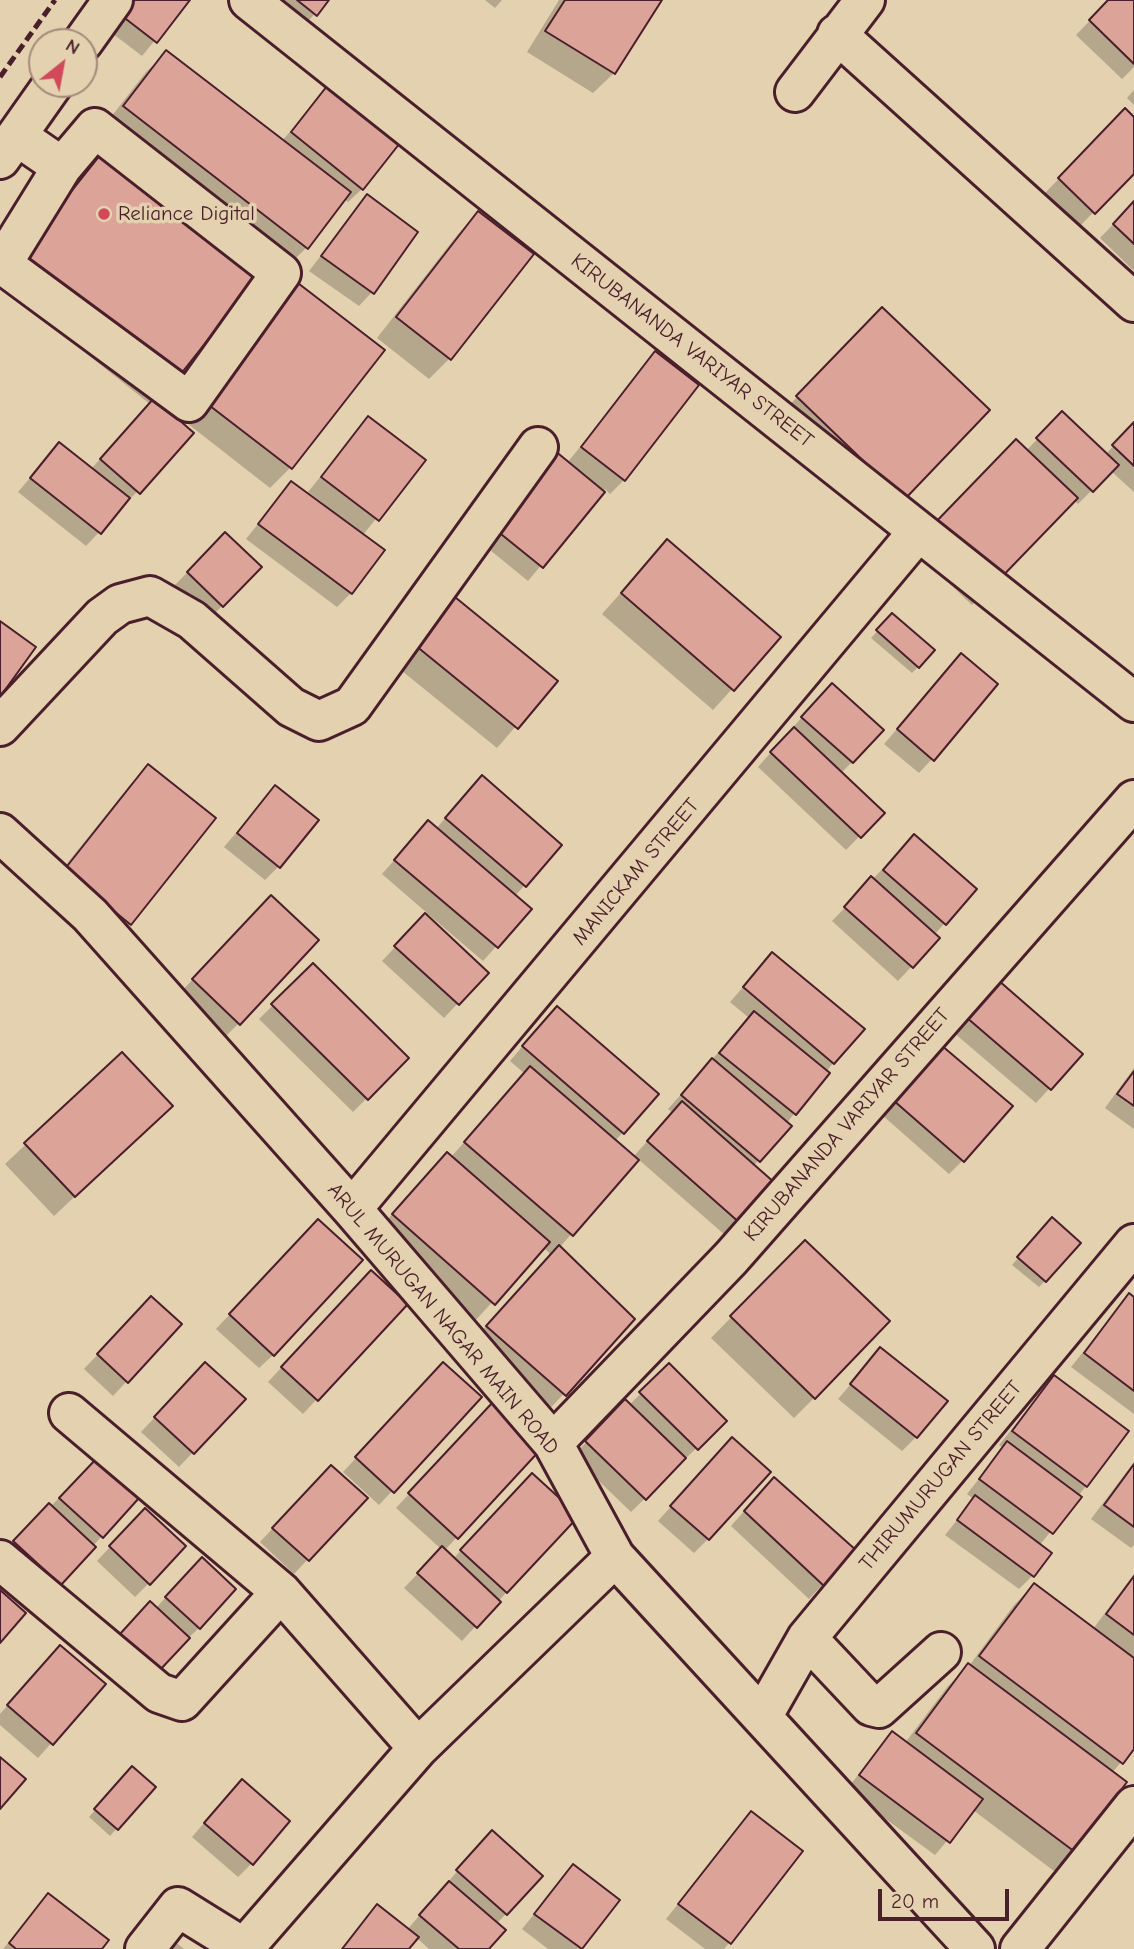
<!DOCTYPE html>
<html>
<head>
<meta charset="utf-8">
<style>
  body { margin:0 }
  #map { position:relative; width:1134px; height:1949px; overflow:hidden; background:#e3d1af; font-family:"Comic Neue",sans-serif }
  canvas { display:block }
  .north { position:absolute; left:28px; top:28px; width:70px; height:70px; box-sizing:border-box; background:#e3d1af; border:2px solid #a68a7a; border-radius:50%; rotate:31deg; font-size:19px; font-weight:700; line-height:28px; text-align:center; color:#4a1f2b }
  .north::after { content:''; display:block; margin:auto; width:24px; height:32px; background:#d1495b; clip-path:polygon(50% 0,100% 100%,50% 72%,0 100%) }
  .scale { position:absolute; left:878px; top:1889px; width:131px; height:32px; box-sizing:border-box; border:4px solid #4a1f2b; border-top:0; padding-left:9px; font-size:21px; line-height:24px; white-space:nowrap; color:#4a1f2b; -webkit-text-stroke:5px #e3d1af; paint-order:stroke }
</style>
</head>
<body>
<div id="map">
<canvas width="1134" height="1949"></canvas>
<div class="north">N</div>
<div class="scale">20 m</div>
</div>
<script>
const ctx = document.querySelector('canvas').getContext('2d');
ctx.lineJoin = 'round';
function paint(path, color) { ctx.fillStyle = color; ctx.fill(path, 'evenodd'); }
const poly = rows => new Path2D(rows.map(r => 'M' + r).join(''));
function trace(path, color, width, dash) { ctx.strokeStyle = color; ctx.lineWidth = width; ctx.lineCap = dash ? 'butt' : 'round'; ctx.setLineDash(dash || []); ctx.stroke(path); }
function drawText(font, color, halo, rows, align = 'center') {
  ctx.font = font + ' "Comic Neue",sans-serif'; ctx.lineWidth = 7; ctx.setLineDash([]); ctx.textBaseline = 'middle'; ctx.strokeStyle = halo; ctx.fillStyle = color; for (const [text, x, y, turn = 0] of rows) {
    ctx.save(); ctx.translate(x, y); ctx.rotate((+turn || 0) * Math.PI / 180); ctx.textAlign = isNaN(turn) ? turn : align; if (halo) ctx.strokeText(text, 0, 0); ctx.fillText(text, 0, 0); ctx.restore();
  }
}
const shadow = poly([
  [188,0,142,56,100,24],
  [251,0,327,0,296,35],
  [485,0,502,0,495,8],
  [559,0,660,0,614,73,593,93,527,52],
  [1110,0,1134,0,1134,67,1122,79,1076,35],
  [167,52,282,141,327,88,362,189,348,202,344,199,307,247,287,267,104,126,146,72],
  [1134,90,1134,105,1127,98],
  [1125,111,1134,119,1134,171,1080,226,1045,193],
  [101,156,153,400,192,433,86,546,18,492,59,444,91,469,150,404,0,285,0,277,76,181],
  [367,196,372,292,359,306,309,271],
  [1134,203,1134,271,1100,238],
  [478,214,531,254,449,359,429,379,377,338,458,234],
  [274,302,290,468,270,488,183,420],
  [862,329,903,499,778,417],
  [656,354,624,480,610,494,605,489,528,581,479,541,567,463],
  [1062,413,1105,455,1134,424,1134,492,1111,471,1078,504,1074,500,972,605,912,548,1026,451],
  [368,418,424,460,362,536,351,593,337,607,246,539,291,483,321,506,323,503,308,492],
  [225,534,222,606,208,620,174,586],
  [667,541,779,637,713,710,602,614],
  [430,615,555,681,497,748,391,662],
  [886,622,918,667,912,673,871,638],
  [961,656,932,759,919,773,884,744],
  [818,699,852,762,841,773,882,813,846,850,758,767],
  [149,766,130,924,110,944,45,891,129,786],
  [275,787,279,866,265,880,224,847],
  [468,791,560,845,515,896,530,909,483,961,428,914,426,917,486,973,444,1018,382,961,427,913,382,874,428,822,436,829],
  [901,850,975,890,934,935,938,938,898,981,832,921],
  [257,911,239,1023,225,1037,179,994],
  [772,954,833,1063,753,1167,773,1184,726,1236,638,1159,559,1248,633,1319,544,1415,467,1347,551,1255,543,1247,473,1323,374,1235,427,1174,447,1154,451,1157,525,1074,510,1061,543,1022,657,1095,615,1141,633,1157,673,1113,668,1109,749,1018,730,1002],
  [313,966,407,1058,353,1112,259,1019],
  [984,996,1081,1054,1036,1103,953,1032],
  [122,1054,150,1126,54,1216,5,1164],
  [928,1061,963,1160,949,1174,881,1114],
  [1134,1068,1134,1129,1105,1108],
  [1046,1226,1045,1281,1039,1287,1012,1265],
  [304,1235,273,1355,259,1368,216,1329],
  [805,1242,814,1398,794,1418,711,1338],
  [357,1286,405,1304,303,1414,268,1382],
  [1129,1295,1134,1299,1134,1414,1071,1367],
  [138,1312,180,1324,113,1396,84,1369],
  [881,1349,916,1437,902,1451,838,1399],
  [669,1366,724,1421,631,1512,573,1456,625,1402,629,1405],
  [1054,1377,1086,1486,1040,1545,1032,1576,1019,1589,945,1535,974,1499,967,1494,1003,1448,999,1445],
  [192,1378,243,1399,179,1467,141,1432],
  [430,1378,480,1397,379,1505,343,1472],
  [479,1418,540,1448,444,1551,453,1559,519,1489,576,1516,462,1641,404,1588,441,1549,396,1508],
  [719,1453,708,1539,694,1553,658,1521],
  [1134,1462,1134,1545,1131,1548,1091,1519],
  [83,1474,102,1536,46,1598,1,1556],
  [317,1481,365,1498,294,1574,260,1542],
  [760,1493,854,1551,809,1599,731,1526],
  [131,1524,149,1583,135,1597,97,1561],
  [188,1573,199,1628,185,1641,107,1649,136,1618,155,1609],
  [1134,1574,1134,1746,1112,1773,1074,1851,1054,1871,973,1810,935,1855,846,1790,892,1733,905,1743,948,1686,969,1666,1014,1605,1034,1585,1093,1629],
  [46,1661,104,1684,38,1758,0,1725,0,1714],
  [125,1775,153,1787,110,1836,89,1817],
  [228,1795,251,1864,238,1877,192,1837],
  [751,1813,800,1851,729,1943,724,1949,705,1949,666,1919],
  [478,1847,506,1914,496,1924,487,1949,429,1949,416,1937,407,1949,341,1949,377,1907,407,1930],
  [573,1866,618,1900,580,1949,548,1949,522,1929],
  [48,1895,100,1949,3,1949],
  [173,1940,184,1949,163,1949]
]);
const building = poly([
  [120,0,190,0,157,43,113,9,120,0],
  [297,0,329,0,317,16,297,0],
  [565,0,662,0,615,74,545,31,565,0],
  [1108,0,1134,0,1134,64,1089,20,1108,0],
  [166,50,351,192,308,249,123,106,166,50],
  [327,86,400,143,363,190,291,132,327,86],
  [1125,108,1134,117,1134,174,1095,214,1058,178,1125,108],
  [101,154,257,278,176,380,20,256,101,154],
  [367,194,418,232,374,294,321,256,367,194],
  [1134,201,1134,244,1113,224,1134,201],
  [478,211,534,254,451,360,396,317,478,211],
  [294,280,385,350,292,469,201,399,294,280],
  [882,307,990,410,904,500,796,396,882,307],
  [655,351,699,385,625,481,581,447,655,351],
  [154,398,194,433,140,494,100,459,154,398],
  [1062,411,1119,465,1093,492,1036,438,1062,411],
  [368,416,426,460,379,521,321,477,368,416],
  [1134,422,1134,466,1112,445,1134,422],
  [1016,439,1078,498,993,586,931,527,1016,439],
  [59,442,130,498,101,534,30,478,59,442],
  [554,450,605,492,543,568,491,526,554,450],
  [291,481,385,550,352,594,258,524,291,481],
  [225,532,262,567,223,607,187,572,225,532],
  [667,539,781,637,734,691,621,593,667,539],
  [450,593,558,681,518,729,410,641,450,593],
  [892,613,935,650,919,668,876,630,892,613],
  [0,621,36,647,0,697,0,621],
  [961,653,998,684,934,761,897,729,961,653],
  [832,683,884,730,853,763,801,717,832,683],
  [794,727,885,813,861,838,770,752,794,727],
  [148,764,216,818,131,925,64,870,148,764],
  [482,775,562,845,526,887,445,818,482,775],
  [275,785,319,820,280,868,237,833,275,785],
  [428,820,532,909,498,948,394,860,428,820],
  [914,834,977,889,946,925,883,870,914,834],
  [871,876,940,938,913,968,844,907,871,876],
  [271,895,319,940,240,1025,192,979,271,895],
  [425,913,489,973,459,1005,394,946,425,913],
  [772,952,865,1029,834,1064,743,987,772,952],
  [313,963,409,1058,368,1100,271,1004,313,963],
  [998,980,1083,1054,1051,1090,966,1017,998,980],
  [557,1006,659,1094,624,1134,522,1046,557,1006],
  [754,1011,830,1073,796,1115,719,1053,754,1011],
  [941,1045,1013,1106,964,1162,893,1100,941,1045],
  [122,1052,173,1106,75,1197,24,1143,122,1052],
  [712,1058,792,1126,760,1162,681,1095,712,1058],
  [530,1066,639,1160,573,1236,464,1142,530,1066],
  [1134,1071,1134,1106,1117,1094,1134,1071],
  [682,1101,776,1184,741,1224,647,1141,682,1101],
  [447,1152,550,1242,495,1305,392,1214,447,1152],
  [1052,1217,1081,1243,1046,1282,1017,1257,1052,1217],
  [318,1219,363,1260,274,1356,229,1314,318,1219],
  [805,1240,890,1321,815,1399,730,1316,805,1240],
  [559,1245,635,1319,566,1396,486,1326,559,1245],
  [371,1270,408,1304,318,1401,281,1367,371,1270],
  [1129,1293,1134,1297,1134,1391,1084,1353,1129,1293],
  [151,1296,182,1324,128,1383,97,1354,151,1296],
  [880,1347,948,1401,917,1438,850,1384,880,1347],
  [205,1362,246,1399,194,1454,154,1417,205,1362],
  [443,1362,482,1397,394,1493,355,1457,443,1362],
  [669,1363,727,1421,698,1450,639,1392,669,1363],
  [1054,1375,1129,1431,1087,1487,1012,1431,1054,1375],
  [625,1399,686,1458,646,1500,585,1441,625,1399],
  [493,1402,542,1448,458,1539,408,1493,493,1402],
  [732,1437,771,1472,709,1540,670,1506,732,1437],
  [1007,1441,1082,1497,1053,1534,979,1479,1007,1441],
  [97,1458,139,1498,103,1538,59,1498,97,1458],
  [1134,1464,1134,1527,1104,1505,1134,1464],
  [331,1465,368,1498,309,1561,272,1528,331,1465],
  [532,1473,579,1516,507,1593,460,1550,532,1473],
  [774,1477,857,1551,824,1586,744,1511,774,1477],
  [975,1495,1052,1553,1034,1577,957,1520,975,1495],
  [49,1503,96,1547,61,1585,13,1541,49,1503],
  [145,1508,186,1546,150,1585,109,1546,145,1508],
  [442,1546,501,1602,477,1628,417,1573,442,1546],
  [202,1557,236,1589,200,1629,165,1597,202,1557],
  [1134,1576,1134,1635,1106,1614,1134,1576],
  [1034,1583,1134,1658,1134,1749,1123,1764,979,1656,1034,1583],
  [0,1590,26,1613,0,1643,0,1590],
  [150,1601,190,1638,159,1671,120,1634,150,1601],
  [60,1645,106,1684,53,1745,7,1705,60,1645],
  [968,1663,1127,1782,1075,1852,916,1733,968,1663],
  [892,1731,983,1799,950,1843,859,1775,892,1731],
  [0,1757,26,1779,0,1809,0,1757],
  [132,1766,156,1787,118,1830,94,1809,132,1766],
  [242,1779,290,1821,253,1865,204,1823,242,1779],
  [751,1811,803,1851,731,1944,678,1904,751,1811],
  [492,1830,543,1876,507,1915,456,1870,492,1830],
  [573,1864,620,1900,582,1949,534,1914,573,1864],
  [449,1881,506,1930,489,1949,459,1949,419,1915,449,1881],
  [48,1893,109,1940,102,1949,16,1949,9,1943,48,1893],
  [377,1904,419,1937,409,1949,342,1949,377,1904]
]);
const minor = poly([
  [249,0,1134,702],
  [837,34,1134,302],
  [795,92,865,0],
  [95,128,281,273,189,402,2,264,62,167,95,128],
  [17,136,62,167],
  [0,726,102,617,120,604,150,596,192,620,291,707,319,721,352,706,538,447],
  [0,833,90,915,352,1209,553,1443,615,1557,975,1949],
  [352,1209,917,533],
  [69,1413,281,1592],
  [553,1443,731,1258,1134,800],
  [0,1560,159,1693,182,1701,281,1592,418,1748],
  [807,1638,871,1706,879,1708,941,1652],
  [762,1717,807,1638,1134,1244],
  [145,1949,178,1907,244,1948,418,1748,615,1557],
  [1020,1949,1134,1806]
]);
const major = poly([
  [83,42,113,0],
  [0,159,53,84]
]);
const rail = poly([
  [0,77,55,0]
]);
const markers = [
  [104,214,7,"#d1495b"]
];
const poiNames = [
  ["Reliance Digital",118,214]
];
const streetNames = [
  ["KIRUBANANDA VARIYAR STREET",692,351,38],
  ["MANICKAM STREET",636,872,-50],
  ["KIRUBANANDA VARIYAR STREET",847,1125,-49],
  ["ARUL MURUGAN NAGAR MAIN ROAD",443,1319,50],
  ["THIRUMURUGAN STREET",941,1476,-50]
];
paint(shadow, '#0003');
paint(building, '#dca399');
trace(building, '#4a1f2b', 2);
trace(minor, '#4a1f2b', 44);
trace(major, '#4a1f2b', 44);
trace(minor, '#e3d1af', 38);
trace(major, '#e3d1af', 38);
trace(rail, '#4a1f2b', 5, [10, 5]);
for (const [x, y, r, color] of markers) { const dot = new Path2D(); dot.arc(x, y, r, 0, 2 * Math.PI); ctx.fillStyle = color; ctx.fill(dot); trace(dot, '#e3d1af', 2.5); }
drawText('21px', '#4a1f2b', '#e3d1af', poiNames, 'left');
drawText('21px', '#4a1f2b', '#e3d1af', streetNames);
</script>
</body>
</html>
